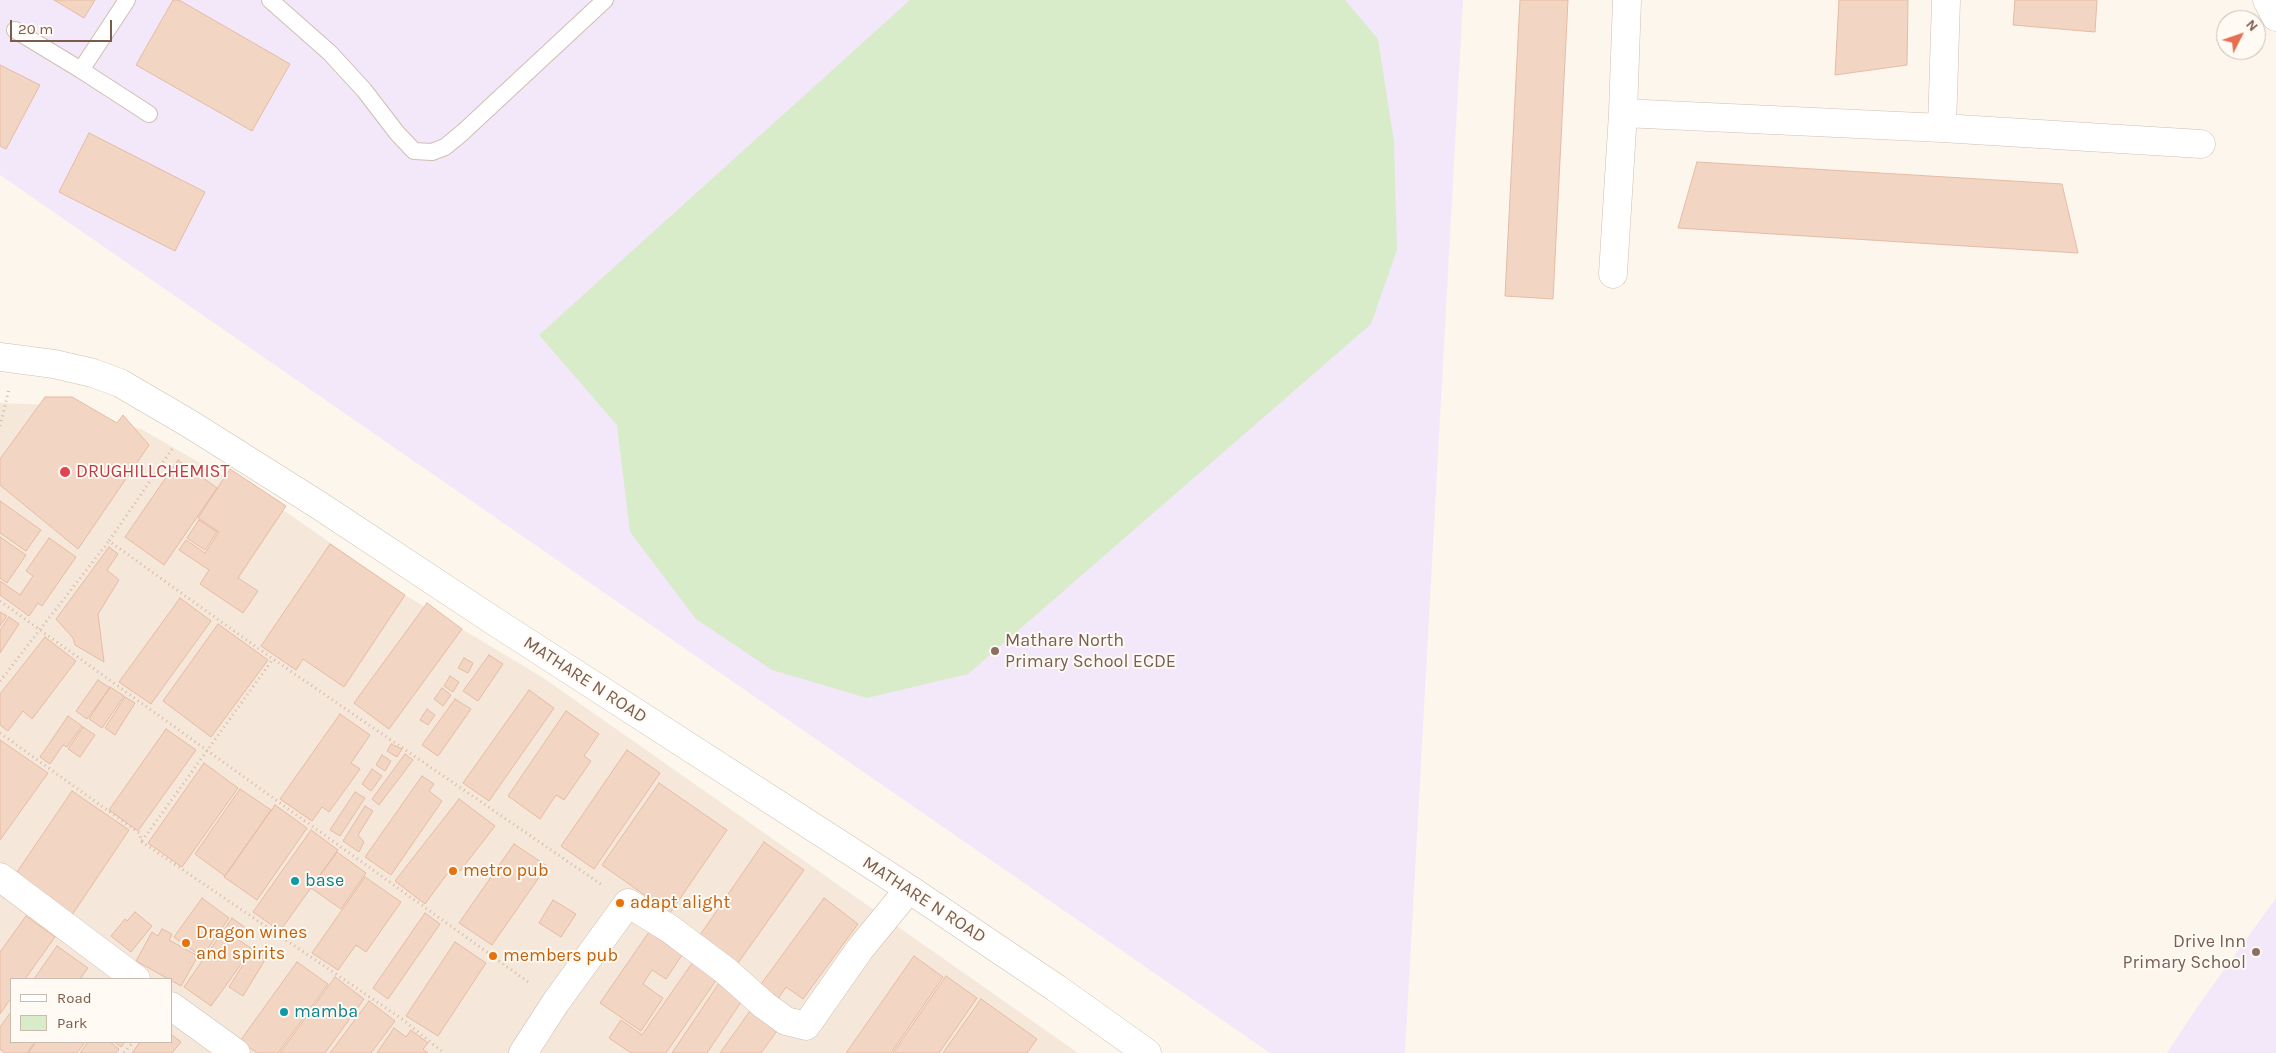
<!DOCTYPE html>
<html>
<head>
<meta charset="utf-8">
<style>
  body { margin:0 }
  #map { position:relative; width:2276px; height:1053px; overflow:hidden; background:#fdf6ec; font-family:Karla,sans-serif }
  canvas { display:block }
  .legend { position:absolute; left:10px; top:978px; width:162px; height:65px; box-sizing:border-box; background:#fffaf3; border:1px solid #cabbb1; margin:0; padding:6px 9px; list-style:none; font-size:15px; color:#7a5c4d }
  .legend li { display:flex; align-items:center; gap:10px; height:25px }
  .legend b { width:25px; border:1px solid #cabbb1 }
  .north { position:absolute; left:2216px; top:10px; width:50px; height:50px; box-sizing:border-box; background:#fffaf3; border:1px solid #cabbb1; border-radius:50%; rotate:49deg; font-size:14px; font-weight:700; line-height:20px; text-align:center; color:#7a5c4d }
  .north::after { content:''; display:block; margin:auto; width:18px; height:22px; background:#e76f51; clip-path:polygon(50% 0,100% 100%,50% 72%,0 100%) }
  .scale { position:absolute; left:10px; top:20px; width:102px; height:22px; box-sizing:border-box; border:2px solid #7a5c4d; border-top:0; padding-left:6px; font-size:15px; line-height:18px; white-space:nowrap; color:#7a5c4d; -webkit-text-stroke:4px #fffaf3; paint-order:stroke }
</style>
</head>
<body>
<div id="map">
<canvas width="2276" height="1053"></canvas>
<ul class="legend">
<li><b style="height:6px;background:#fff"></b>Road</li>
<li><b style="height:14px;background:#d8ecc9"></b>Park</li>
</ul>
<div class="north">N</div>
<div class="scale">20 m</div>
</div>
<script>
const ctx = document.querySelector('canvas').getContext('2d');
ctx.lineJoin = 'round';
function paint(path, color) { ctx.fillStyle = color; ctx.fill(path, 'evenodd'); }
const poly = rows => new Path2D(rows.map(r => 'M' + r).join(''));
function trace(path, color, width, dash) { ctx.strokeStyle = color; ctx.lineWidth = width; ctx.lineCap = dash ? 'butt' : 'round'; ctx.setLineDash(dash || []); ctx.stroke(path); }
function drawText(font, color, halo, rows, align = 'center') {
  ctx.font = font + ' Karla,sans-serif'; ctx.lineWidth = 4; ctx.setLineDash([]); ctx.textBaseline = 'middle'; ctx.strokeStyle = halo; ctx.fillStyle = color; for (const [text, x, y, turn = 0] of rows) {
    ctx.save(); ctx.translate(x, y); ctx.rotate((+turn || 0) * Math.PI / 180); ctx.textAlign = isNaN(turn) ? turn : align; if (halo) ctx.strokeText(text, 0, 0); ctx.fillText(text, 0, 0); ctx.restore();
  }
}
const residential = poly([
  [0,403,51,405,141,429,286,512,405,595,542,677,1078,1053,0,1053],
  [11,979,171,979,171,1042,11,1042]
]);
const education = poly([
  [0,0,1463,0,1405,1053,1270,1053,0,175],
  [2276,898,2276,1053,2167,1053,2198,1006]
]);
const green = poly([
  [910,0,1345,0,1378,39,1394,142,1397,250,1371,324,968,674,867,698,772,670,696,619,630,532,617,425,539,335]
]);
const building = poly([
  [54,0,95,0,84,18,54,0],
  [173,0,179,0,290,64,252,131,136,65,173,0],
  [1520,0,1568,0,1553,299,1505,296,1520,0],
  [1839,0,1908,0,1907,65,1835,75,1839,0],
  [2015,0,2097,0,2095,32,2013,25,2015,0],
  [0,65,40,85,6,149,0,146,0,65],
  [89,133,205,192,175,251,59,192,89,133],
  [1697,162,2062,184,2078,253,1678,228,1697,162],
  [45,397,72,397,117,423,123,415,149,445,78,549,0,485,0,459,45,397],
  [178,460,217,488,164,565,125,537,178,460],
  [230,469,286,506,238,578,258,591,243,613,200,584,209,570,179,550,186,540,205,553,219,532,198,518,230,469],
  [0,501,41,530,26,551,0,533,0,501],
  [199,520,217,532,205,550,187,538,199,520],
  [0,537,26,555,7,583,0,578,0,537],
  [49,538,76,557,42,606,38,603,29,616,0,595,0,581,20,595,33,576,26,571,49,538],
  [330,544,405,595,344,687,303,659,296,670,261,646,330,544],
  [109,547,118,554,107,570,119,580,98,614,104,662,75,645,73,638,56,619,109,547],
  [180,598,211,621,151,704,119,682,180,598],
  [427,603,462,629,389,729,354,703,427,603],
  [0,612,7,616,0,626,0,612],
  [9,617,19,624,0,653,0,630,9,617],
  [218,624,268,660,211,737,163,701,218,624],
  [45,637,76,661,32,719,23,711,8,731,0,725,0,694,45,637],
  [489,655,503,664,478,701,463,691,489,655],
  [464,658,473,663,468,673,458,668,464,658],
  [450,676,459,682,453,692,444,686,450,676],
  [98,680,110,688,87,719,76,711,98,680],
  [110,687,124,696,102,728,89,719,110,687],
  [442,688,451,695,443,706,434,699,442,688],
  [529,690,554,708,489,801,463,783,529,690],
  [125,697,135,703,115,735,105,728,125,697],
  [455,699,471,709,438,756,422,745,455,699],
  [427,709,435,715,428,725,420,720,427,709],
  [566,711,599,734,584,756,591,761,564,800,556,795,540,819,508,796,566,711],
  [340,714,370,735,351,763,360,769,329,812,322,807,312,821,280,799,340,714],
  [68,716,82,726,67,747,63,745,50,764,40,757,68,716],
  [83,727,95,735,80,757,68,749,83,727],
  [166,729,196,750,138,831,109,810,166,729],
  [0,740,48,773,0,840,0,740],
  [391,744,402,749,397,757,387,751,391,744],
  [627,750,660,773,594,869,561,846,627,750],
  [405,754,413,760,379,805,372,799,405,754],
  [382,755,391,761,385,771,376,765,382,755],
  [204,763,238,788,182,867,148,843,204,763],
  [372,769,382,776,371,791,362,784,372,769],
  [422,776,434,784,429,791,442,801,391,875,365,857,422,776],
  [659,783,727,830,670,913,602,865,659,783],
  [240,789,271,810,225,876,195,854,240,789],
  [72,791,129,830,72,915,15,875,72,791],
  [355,792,365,798,340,836,330,830,355,792],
  [459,799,495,826,460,871,453,866,425,904,395,881,459,799],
  [275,805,307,828,257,900,224,877,275,805],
  [365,806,373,811,358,835,364,842,359,852,343,841,365,806],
  [311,830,338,850,280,931,253,912,311,830],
  [764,842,804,870,738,963,698,938,764,842],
  [514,844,547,866,492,945,459,923,514,844],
  [337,852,366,873,341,909,311,888,337,852],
  [365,877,401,902,366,952,356,945,338,970,312,953,365,877],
  [202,898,229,918,202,957,174,937,202,898],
  [824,898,858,924,803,999,786,987,774,1005,756,991,824,898],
  [553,900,576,914,561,937,539,923,553,900],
  [135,912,152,926,131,952,111,936,125,919,127,921,135,912],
  [425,913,440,924,388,999,373,988,425,913],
  [26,916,55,937,25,979,11,979,11,998,0,1014,0,952,26,916],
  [232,918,247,929,239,940,252,949,211,1006,184,987,232,918],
  [162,929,172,934,169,940,198,956,181,986,136,961,152,932,158,936,162,929],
  [649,932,682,955,666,979,652,970,643,984,663,998,641,1031,600,1003,649,932],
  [455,942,486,963,438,1036,406,1016,455,942],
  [57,946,88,968,80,979,34,979,57,946],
  [254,947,268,955,243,996,229,987,254,947],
  [914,956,943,977,891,1053,846,1053,914,956],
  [695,959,719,976,666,1053,631,1053,609,1038,621,1020,642,1035,695,959],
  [297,962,328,984,278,1053,257,1053,240,1041,297,962],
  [946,976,977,998,939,1053,893,1053,946,976],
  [335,977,364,999,325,1053,280,1053,335,977],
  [721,980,745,996,707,1053,672,1053,721,980],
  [981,999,1037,1039,1027,1053,943,1053,981,999],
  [369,1001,395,1021,371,1053,330,1053,369,1001],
  [750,1011,777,1031,761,1053,720,1053,750,1011],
  [11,1012,11,1042,35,1042,27,1053,5,1053,0,1049,0,1027,11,1012],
  [394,1028,406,1037,411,1030,428,1043,423,1049,428,1053,377,1053,394,1028],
  [171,1034,181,1042,172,1053,132,1053,140,1042,171,1042,171,1034],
  [36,1042,85,1042,77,1053,28,1053,36,1042],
  [88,1042,110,1042,119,1049,116,1053,80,1053,88,1042],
  [114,1042,125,1042,121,1047,114,1042]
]);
const path = poly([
  [0,426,9,389],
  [172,449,109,541,273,659,602,885],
  [0,601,531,984],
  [0,681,109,541],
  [0,733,139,833,142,842,402,1019,444,1053],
  [142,841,273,659],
  [124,1053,133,1042]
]);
const lane = poly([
  [270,0,330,53,364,90,397,133,414,151,432,152,445,147,462,133,605,0],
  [15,30,81,70,127,0],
  [81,70,149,114]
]);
const street = poly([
  [2267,0,2276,17],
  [1623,113,1942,128,1946,0],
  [1942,128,2201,144],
  [1613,274,1623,113,1627,0],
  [0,357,54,364,93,373,120,383,190,424,317,504,497,623,909,889,1056,988,1147,1053],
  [0,877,136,979],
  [171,1006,236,1053],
  [523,1053,556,1002,628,903,670,929,726,971,764,1005,786,1021,806,1026,860,949,909,889]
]);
const markers = [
  [65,472,6,"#e0444e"],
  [995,651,5,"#8d6e63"],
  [453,871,5,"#e8710a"],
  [295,881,5,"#0f9aa8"],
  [620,903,5,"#e8710a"],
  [186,943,5,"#e8710a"],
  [2256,952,5,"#8d6e63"],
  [493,956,5,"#e8710a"],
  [284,1012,5,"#0f9aa8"]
];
const healthNames = [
  ["DRUGHILLCHEMIST",76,472]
];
const educationNames = [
  ["Mathare North",1005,641],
  ["Primary School ECDE",1005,662],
  ["Drive Inn",2246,942,"right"],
  ["Primary School",2246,963,"right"]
];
const streetNames = [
  ["MATHARE N ROAD",585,680,33],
  ["MATHARE N ROAD",924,900,33]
];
const foodNames = [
  ["metro pub",463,871],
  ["adapt alight",630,903],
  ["Dragon wines",196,933],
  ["and spirits",196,954],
  ["members pub",503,956]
];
const cultureNames = [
  ["base",305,881],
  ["mamba",294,1012]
];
paint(residential, '#f5e8da');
paint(education, '#f3e8fa');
paint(green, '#d8ecc9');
paint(building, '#f3d5c3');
trace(building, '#e6bba3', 1);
trace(lane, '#d1beb0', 18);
trace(street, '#d1beb0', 29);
trace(path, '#d9b8a5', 3, [1, 4]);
trace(lane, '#fff', 16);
trace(street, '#fff', 28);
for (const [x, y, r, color] of markers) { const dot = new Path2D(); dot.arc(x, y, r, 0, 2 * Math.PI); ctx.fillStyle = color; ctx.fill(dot); trace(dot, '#fffaf3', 2); }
drawText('18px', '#be3a42', '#fffaf3', healthNames, 'left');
drawText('18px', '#785e54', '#fffaf3', educationNames, 'left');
drawText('18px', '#7a5c4d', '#fffaf3', streetNames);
drawText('18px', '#c56008', '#fffaf3', foodNames, 'left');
drawText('18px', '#0d838f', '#fffaf3', cultureNames, 'left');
</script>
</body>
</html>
